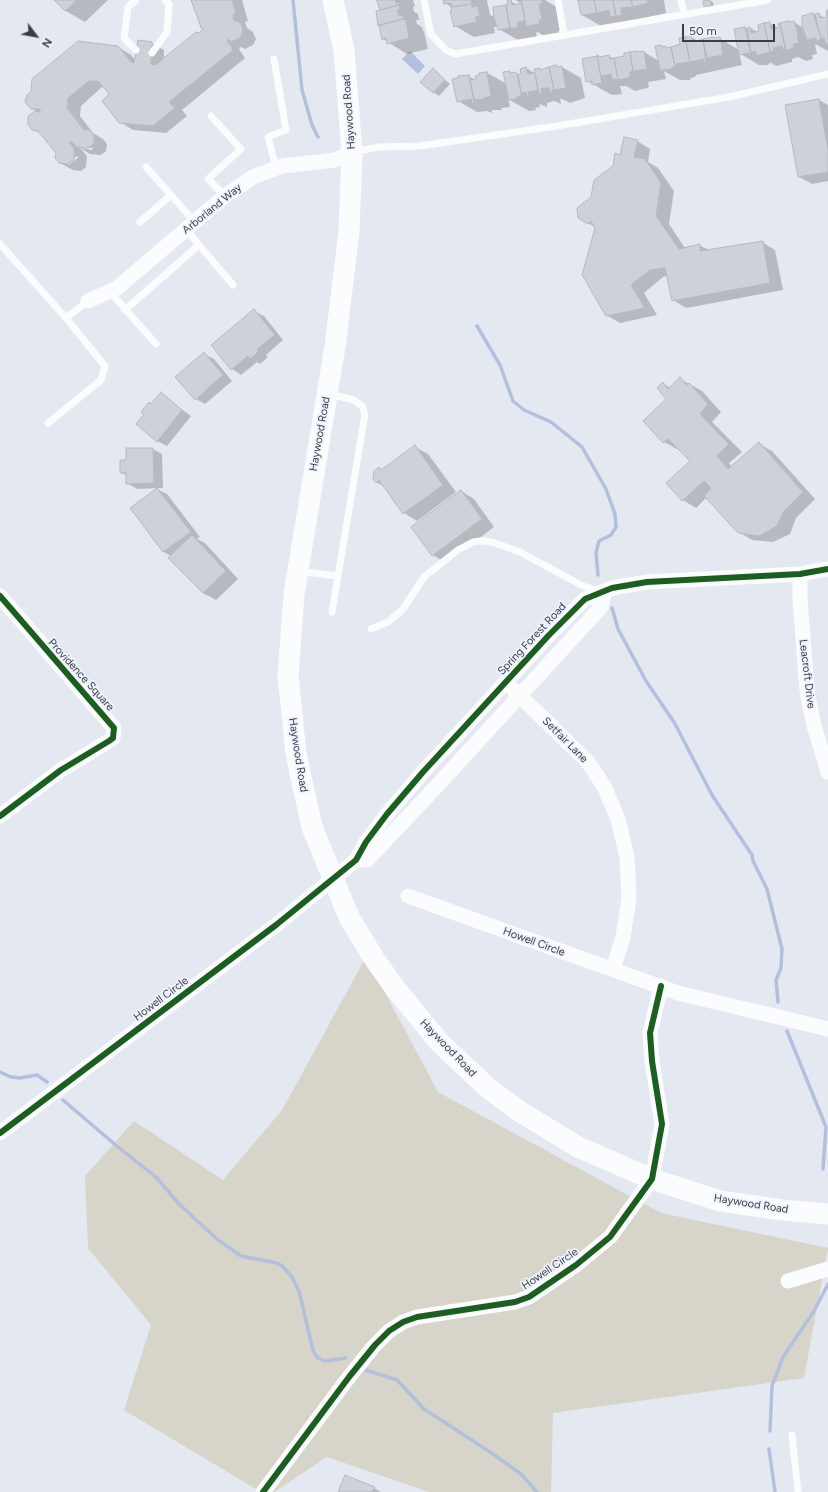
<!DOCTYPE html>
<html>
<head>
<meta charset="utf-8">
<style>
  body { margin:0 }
  #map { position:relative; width:828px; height:1492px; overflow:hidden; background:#e4e8f1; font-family:Figtree,sans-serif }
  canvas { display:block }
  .north { position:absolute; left:16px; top:16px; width:40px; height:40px; -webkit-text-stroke:3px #eef3fd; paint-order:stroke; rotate:122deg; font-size:11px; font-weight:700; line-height:16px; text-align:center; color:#3a3d44 }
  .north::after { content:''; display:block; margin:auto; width:14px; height:18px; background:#3a3d44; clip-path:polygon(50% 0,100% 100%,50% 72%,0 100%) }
  .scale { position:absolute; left:682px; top:24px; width:93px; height:18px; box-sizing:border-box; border:2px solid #3a3d44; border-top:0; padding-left:5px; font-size:12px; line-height:14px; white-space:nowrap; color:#3a3d44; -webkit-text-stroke:3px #eef3fd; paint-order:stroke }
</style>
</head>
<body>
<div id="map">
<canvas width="828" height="1492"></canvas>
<div class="north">N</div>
<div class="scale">50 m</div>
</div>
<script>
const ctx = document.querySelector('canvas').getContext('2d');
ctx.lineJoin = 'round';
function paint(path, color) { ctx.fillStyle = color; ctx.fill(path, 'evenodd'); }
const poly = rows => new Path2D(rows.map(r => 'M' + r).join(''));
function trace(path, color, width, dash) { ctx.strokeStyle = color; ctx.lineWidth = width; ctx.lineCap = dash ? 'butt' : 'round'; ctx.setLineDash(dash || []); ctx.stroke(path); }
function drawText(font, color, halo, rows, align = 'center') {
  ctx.font = font + ' Figtree,sans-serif'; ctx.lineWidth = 3.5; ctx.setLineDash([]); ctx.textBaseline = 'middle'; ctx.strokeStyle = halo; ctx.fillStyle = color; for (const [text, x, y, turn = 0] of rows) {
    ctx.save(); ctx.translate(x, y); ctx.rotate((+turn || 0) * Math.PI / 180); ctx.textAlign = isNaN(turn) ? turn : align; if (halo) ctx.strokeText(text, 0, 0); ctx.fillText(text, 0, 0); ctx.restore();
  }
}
const green = poly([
  [366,957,438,1092,661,1213,828,1248,804,1378,553,1413,551,1492,429,1492,327,1457,274,1492,261,1492,124,1410,151,1325,88,1248,85,1176,134,1121,223,1180,282,1110]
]);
const water = poly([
  [410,51,425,66,418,74,402,59]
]);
const shadow = poly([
  [56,0,108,0,85,22,66,11],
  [192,0,242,0,248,21,245,22,247,28,253,32,256,39,253,45,245,49,241,47,239,49,245,58,182,110,187,116,166,133,133,130,120,122,111,94,105,88,102,87,81,106,80,116,93,133,103,139,107,144,106,151,101,155,90,154,80,148,87,156,86,167,81,171,73,170,60,163,57,153,41,134,33,129,29,116,36,111,31,108,118,47,131,55,135,60,151,43,164,50,164,59,203,30],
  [79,146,93,148,92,150,81,148],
  [77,156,78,158,68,165,68,162],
  [377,0,413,0,415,6,413,7,414,12,418,14,419,20,416,20,417,24,422,27,424,32,428,49,407,54,383,39,381,11],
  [444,0,487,0,490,15,495,17,509,5,511,1,517,5,522,4,515,0,545,0,560,9,561,30,558,31,559,34,546,37,538,32,536,33,537,39,518,40,499,29,498,27,494,27,495,33,474,37,455,26,453,8,445,3],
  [579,0,664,0,666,13,639,19,641,26,601,26,582,15],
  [710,1,713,2,714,7,708,8,705,7],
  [818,14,825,18,828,17,828,51,815,44,817,54,812,55,813,59,806,61,798,57,792,59,792,62,776,66,770,62,770,65,768,63,768,65,759,65,739,53,742,65,696,75,695,77,690,78,691,80,680,80,664,71,666,79,648,82,649,87,647,88,635,91,626,86,620,86,622,94,612,95,587,81,609,56,615,59,644,52,659,61,661,46,669,49,682,45,691,37,700,42,719,38,739,50,735,30,750,28,758,32,770,23,780,29,779,24,789,22,794,22,803,28,803,16],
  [562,67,581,78,585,98,570,103,562,99,560,99,561,104,554,101,547,103,547,107,539,104,540,107,535,108,536,110,529,111,508,99,510,107,501,108,502,110,492,110,492,113,487,111,477,112,458,101,469,76,475,80,487,73,507,84,510,72,519,75,522,75,526,68,536,74,535,70],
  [433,70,450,84,439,96,433,92],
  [819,100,828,105,828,181,812,184,799,177],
  [637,141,650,149,648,162,658,168,674,191,669,224,685,248,699,245,709,250,762,242,775,250,783,290,686,308,673,300,668,276,663,277,644,293,657,315,620,323,606,315,595,227,579,218,620,156],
  [254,311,264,316,283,340,266,355,268,357,260,364,257,362,241,375,232,369],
  [204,354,214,359,232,381,205,404,196,399],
  [680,379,702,391,721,412,712,422,742,452,729,463,732,467,759,444,772,451,815,499,796,518,790,534,773,542,752,540,739,532,707,497,696,508,683,500,667,483,691,461,678,448,677,449,664,442,667,399,663,384,671,388],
  [161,394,191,416,167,446,157,441,152,405],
  [415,447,428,454,456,492,417,521,404,513,385,487,376,482,379,468,382,470],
  [153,449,162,454,163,488,137,489,127,483,127,476,121,472,127,461],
  [157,489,167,494,200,537,197,539,205,543,238,579,216,600,203,593,171,556,164,552,131,509],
  [461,491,474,499,494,527,446,563,433,555,412,527],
  [374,1488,381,1492,339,1492]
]);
const stream = poly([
  [293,0,302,90,312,125,318,137],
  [477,326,500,365,513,401,524,410,551,422,582,447,606,489,615,514,616,527,611,535,599,541,596,553,598,575],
  [612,608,618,629,646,681,674,722,712,795,752,855,753,861,767,889,782,949,781,968,776,980,778,1002],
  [787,1031,826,1127,823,1169],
  [0,1072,11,1077,20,1078,37,1075,47,1082],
  [63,1100,118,1147,156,1177,179,1204,218,1240,241,1256,277,1263,282,1266,292,1277,299,1291,313,1350,315,1354,318,1358,325,1361,346,1358],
  [366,1370,397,1380,424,1409,490,1452,521,1474,537,1492],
  [770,1431,772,1386,783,1357,814,1311,828,1284],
  [769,1449,775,1492]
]);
const building = poly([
  [54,0,77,0,65,11,54,0],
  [191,0,232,0,236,14,233,15,234,20,241,23,243,31,240,38,231,42,228,39,227,41,232,47,232,51,169,102,175,108,153,126,119,123,102,101,109,94,98,81,89,81,68,98,67,108,84,130,90,130,94,136,94,144,88,148,76,147,71,141,70,143,74,148,74,160,67,164,59,163,55,158,56,153,38,131,32,130,28,124,28,116,35,111,40,112,40,109,31,109,25,102,27,95,31,92,32,79,78,41,118,46,131,62,134,63,138,40,152,42,151,64,155,65,196,32,199,33,202,30,191,0],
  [376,0,395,0,396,3,399,2,399,5,380,10,377,1,376,0],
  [443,0,471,0,472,4,451,7,451,3,444,4,443,0],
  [507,0,511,0,512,5,522,3,525,21,517,22,518,28,510,28,506,5,508,4,507,0],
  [521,0,542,0,542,4,539,4,542,19,539,20,540,24,526,26,521,0],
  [578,0,594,0,597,13,581,15,578,0],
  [594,0,613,0,616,16,610,17,609,10,597,13,594,0],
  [613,0,631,0,633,7,621,8,622,15,616,16,613,0],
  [631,0,647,0,648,3,633,7,631,0],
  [710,0,711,6,704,7,703,1,710,0],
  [472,4,472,7,478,6,480,16,475,17,477,22,454,27,450,11,452,11,451,7,472,4],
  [399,5,400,9,397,10,399,16,403,15,403,19,378,26,376,11,399,5],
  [506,5,510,28,498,30,494,18,493,7,506,5],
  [828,10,828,43,825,43,824,38,821,38,815,14,819,13,820,18,827,17,826,11,828,10],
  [813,13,821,38,817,42,816,38,807,40,802,26,802,16,813,13],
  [403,19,406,20,409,38,387,44,386,38,382,40,379,25,403,19],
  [789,21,789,22,794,21,798,33,797,34,799,43,793,44,794,48,786,50,780,23,789,21],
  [770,22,771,29,779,28,778,24,780,23,785,49,783,50,782,46,773,48,774,51,770,52,764,23,770,22],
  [764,23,770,52,756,56,756,51,751,52,751,55,747,28,750,27,751,33,759,31,758,25,764,23],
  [745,27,751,55,749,56,749,53,739,55,734,29,745,27],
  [691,36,693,42,703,39,706,63,704,63,704,59,690,62,685,37,691,36],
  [685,37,690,62,676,64,675,67,671,47,680,44,679,38,685,37],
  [713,37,720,37,723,55,707,58,703,39,713,37],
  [661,45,662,47,666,46,666,48,671,47,675,67,672,68,672,69,660,70,655,46,661,45],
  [637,51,637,52,644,51,647,69,633,71,630,52,637,51],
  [630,52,633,71,630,72,630,76,628,78,618,80,614,58,624,56,624,53,630,52],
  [598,55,599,57,609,55,610,59,614,58,618,80,612,79,611,74,602,76,602,83,597,56,598,55],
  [597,56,602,83,592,85,592,81,586,82,582,59,597,56],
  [556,65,557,67,562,66,566,88,554,90,549,67,556,65],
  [526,67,528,74,535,73,538,90,528,92,529,96,527,96,526,92,521,93,518,74,521,74,520,69,526,67],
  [549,67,554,90,550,93,549,88,544,88,541,89,542,93,539,94,534,69,540,68,540,70,549,67],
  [433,68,445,80,433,93,420,82,433,68],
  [510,71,510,73,516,72,517,74,521,93,521,96,517,97,517,99,509,100,503,72,510,71],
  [487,72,491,96,483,98,483,100,474,99,470,80,476,79,475,76,479,75,479,73,487,72],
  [469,75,474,103,472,103,471,99,457,102,452,79,458,78,458,76,469,75],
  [819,99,828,150,828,172,798,177,785,105,819,99],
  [624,137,638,140,634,157,645,159,661,183,656,216,679,249,700,244,700,251,763,241,770,283,672,301,665,268,650,270,631,285,645,308,606,316,582,275,595,228,591,221,588,224,578,218,577,208,591,197,594,180,613,166,615,153,620,155,624,137],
  [254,309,275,335,257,349,259,351,250,359,248,356,231,370,211,345,254,309],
  [204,352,223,375,195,400,175,377,204,352],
  [680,377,687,385,689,383,708,404,700,414,729,444,717,456,728,469,759,442,803,492,784,511,777,526,759,536,738,533,704,496,711,488,704,481,682,501,666,483,690,461,668,439,663,443,643,421,666,399,657,388,663,382,668,389,680,377],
  [161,392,182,410,157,442,136,424,144,414,141,412,149,402,151,404,161,392],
  [415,445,443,485,403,514,379,480,376,483,373,479,374,471,379,467,381,470,415,445],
  [126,448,153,448,154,483,126,484,126,473,120,473,120,460,126,460,126,448],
  [157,488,191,532,163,552,130,508,157,488],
  [461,490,482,519,432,556,411,527,461,490],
  [192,535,226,571,203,593,168,558,192,535],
  [345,1475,375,1487,372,1492,338,1492,345,1475]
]);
const lane = poly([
  [424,0,431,34,446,50,455,54,768,0],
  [558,0,564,35],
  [681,0,684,14],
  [136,50,124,38,128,7,136,0],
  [152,53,167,32,169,4,165,0],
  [274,59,286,130,268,137,276,168],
  [211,116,241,149,208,179,225,196],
  [353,152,379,147,420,146,557,126,729,97,828,74],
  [146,167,195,222],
  [140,222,171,195],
  [0,244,66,318],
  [199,245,233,285],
  [110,292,156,344],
  [125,310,199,245,186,229],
  [329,394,354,400,362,406,365,414,332,612],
  [48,423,101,380,105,366,66,318,88,301],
  [299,571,337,576],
  [371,629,388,622,403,609,424,577,458,550,473,542,481,541,492,542,520,552,583,586,599,591],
  [792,1435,798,1492]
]);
const street = poly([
  [88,301,117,288,225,196,253,177,282,166,335,160,352,152],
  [800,574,800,599,807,691,814,726,828,772],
  [0,596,114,728,113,738,109,741,61,770,0,816],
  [514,690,587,761,604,786,618,819,627,857,629,898,623,937,613,969],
  [356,860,367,860,434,789,601,607,605,592],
  [408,896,678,993,828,1029],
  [0,1133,276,925,356,860,366,842,387,814,423,772,549,635,585,599,612,588,647,582,800,574,828,569],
  [788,1281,828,1269],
  [263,1492,349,1377,375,1345,389,1331,403,1322,417,1317,515,1302,529,1297,576,1265,610,1237,652,1179,662,1124,652,1061,650,1033,661,986]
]);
const secondary = poly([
  [333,0,344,50,352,152,349,231,335,347,294,594,288,676,296,754,312,827,349,917,373,957,395,988,440,1043,488,1088,519,1111,578,1147,652,1179,720,1201,783,1210,828,1214]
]);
const cycleway = poly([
  [0,596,114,728,113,738,109,741,61,770,0,816],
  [0,1133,276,925,356,860,366,842,387,814,423,772,549,635,585,599,612,588,647,582,800,574,828,569],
  [263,1492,349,1377,375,1345,389,1331,403,1322,417,1317,515,1302,529,1297,576,1265,610,1237,652,1179,662,1124,652,1061,650,1033,661,986]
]);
const streetNames = [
  ["Haywood Road",349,112,-94],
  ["Arborland Way",212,209,-39],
  ["Haywood Road",320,434,-80],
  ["Spring Forest Road",532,639,-47],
  ["Leacroft Drive",807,674,83],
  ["Providence Square",81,675,48],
  ["Setfair Lane",565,740,45],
  ["Haywood Road",298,755,81],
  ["Howell Circle",534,942,20],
  ["Howell Circle",161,999,-37],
  ["Haywood Road",448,1048,46],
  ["Haywood Road",751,1204,9],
  ["Howell Circle",550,1269,-34]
];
paint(green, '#d7d4c9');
paint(water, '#b2c0de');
paint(shadow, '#0003');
trace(stream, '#b2c0de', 3.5);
paint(building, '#cdd1d8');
trace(building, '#b5b9c0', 1);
trace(lane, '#fbfcfd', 7);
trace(street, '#fbfcfd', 15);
trace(secondary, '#fbfcfd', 21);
trace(cycleway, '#1b5e20', 6);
drawText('11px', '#3a3d44', '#eef3fd', streetNames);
</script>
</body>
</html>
